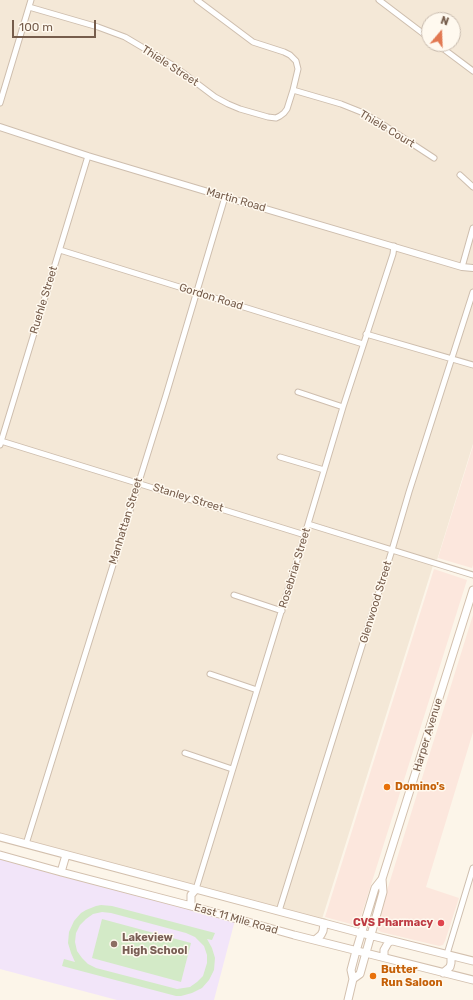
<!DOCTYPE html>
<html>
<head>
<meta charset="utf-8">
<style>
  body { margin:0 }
  #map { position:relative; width:473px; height:1000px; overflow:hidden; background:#fcf5e9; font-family:Rubik,sans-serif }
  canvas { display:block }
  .north { position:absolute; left:421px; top:12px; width:40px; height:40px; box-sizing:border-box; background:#fff9ef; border:1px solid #c8bbae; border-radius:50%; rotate:19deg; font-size:11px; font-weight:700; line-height:16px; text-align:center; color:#765d4c }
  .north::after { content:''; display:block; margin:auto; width:14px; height:18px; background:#e27851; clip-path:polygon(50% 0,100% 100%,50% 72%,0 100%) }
  .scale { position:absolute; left:12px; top:20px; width:84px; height:18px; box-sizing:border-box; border:2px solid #765d4c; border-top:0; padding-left:5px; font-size:12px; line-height:14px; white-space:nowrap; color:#765d4c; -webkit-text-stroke:3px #fff9ef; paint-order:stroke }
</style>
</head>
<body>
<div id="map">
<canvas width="473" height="1000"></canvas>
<div class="north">N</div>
<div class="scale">100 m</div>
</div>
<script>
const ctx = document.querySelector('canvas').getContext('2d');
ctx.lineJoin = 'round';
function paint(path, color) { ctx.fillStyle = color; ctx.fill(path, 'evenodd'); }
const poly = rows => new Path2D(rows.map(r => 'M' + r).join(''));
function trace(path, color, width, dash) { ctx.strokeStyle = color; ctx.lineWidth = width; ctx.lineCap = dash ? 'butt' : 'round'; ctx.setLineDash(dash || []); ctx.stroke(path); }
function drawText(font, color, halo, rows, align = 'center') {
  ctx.font = font + ' Rubik,sans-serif'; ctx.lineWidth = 3; ctx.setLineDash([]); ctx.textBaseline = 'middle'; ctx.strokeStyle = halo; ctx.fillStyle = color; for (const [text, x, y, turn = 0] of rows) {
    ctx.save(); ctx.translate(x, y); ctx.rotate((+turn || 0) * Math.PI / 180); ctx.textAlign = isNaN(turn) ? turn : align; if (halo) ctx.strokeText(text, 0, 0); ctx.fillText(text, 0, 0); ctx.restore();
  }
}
const residential = poly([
  [0,0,473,0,473,444,437,560,435,559,322,919,0,833],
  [429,20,453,20,453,44,429,44]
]);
const commercial = poly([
  [473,446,473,565,472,568,438,558],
  [434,569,467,580,358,926,325,917],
  [473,615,473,732,426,887,459,898,445,941,443,945,439,946,381,932,378,930,377,926,384,900]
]);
const education = poly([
  [0,857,235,920,214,1000,117,1000,0,969]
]);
const green = poly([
  [101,905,112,906,215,933,212,940,207,939,212,948,215,958,214,970,209,980,202,988,192,993,181,996,176,996,62,966,64,959,75,962,71,953,68,943,69,932,74,921,81,913,86,910,96,906],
  [102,912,111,913,186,933,195,937,204,946,207,955,207,963,203,976,197,982,190,987,177,989,96,968,88,964,82,958,77,951,75,942,76,933,80,925,86,919,93,914],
  [102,919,191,943,181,982,92,958]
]);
const minor = poly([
  [379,0,429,38],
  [29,7,98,27,125,37,174,66,215,97,228,104,240,109,268,117,276,118,280,116,284,113,287,109,293,90,298,69,296,61,290,55,284,52,253,42,197,0],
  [437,44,473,71],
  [293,90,341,104,361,112,379,122,434,158],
  [0,103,31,0],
  [460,175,473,187],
  [60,250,363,344],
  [462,267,473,228],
  [366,334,473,365],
  [298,392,343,407],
  [1,441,305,535],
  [0,445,88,156],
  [280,457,324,470],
  [308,524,473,575],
  [234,595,282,611],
  [210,674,257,690],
  [185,753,232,769],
  [26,844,166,395,225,197],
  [196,889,308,524,343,407,393,254,394,246],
  [279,911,392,550,409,492,473,292],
  [447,954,473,868]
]);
const tertiary = poly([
  [0,127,88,156,225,197,462,267,473,268]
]);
const secondary = poly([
  [0,837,361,933,473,961],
  [0,855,61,872,191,906,294,935,473,980],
  [61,872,66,855],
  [191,906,191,895,196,889],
  [315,940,321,935,323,931,324,923],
  [384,957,384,950,388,943,391,941],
  [443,973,450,967,451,963,451,956],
  [353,979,360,974,383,892,382,879,473,590],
  [348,1000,353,979,351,970,356,951,375,888,382,879]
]);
const markers = [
  [387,787,4,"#e8710a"],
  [441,923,4,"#e0444e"],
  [114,944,4,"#8d6e63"],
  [373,976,4,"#e8710a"]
];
const streetNames = [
  ["Thiele Street",170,66,33],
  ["Thiele Court",387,129,31],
  ["Martin Road",236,200,16],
  ["Gordon Road",211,297,17],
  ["Ruehle Street",44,300,-73],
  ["Stanley Street",188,498,17],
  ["Manhattan Street",126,521,-73],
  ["Rosebriar Street",295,568,-73],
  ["Glenwood Street",376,602,-73],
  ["Harper Avenue",428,735,-73],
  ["East 11 Mile Road",236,919,16]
];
const foodNames = [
  ["Domino's",395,787],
  ["Butter",381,970],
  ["Run Saloon",381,983]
];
const healthNames = [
  ["CVS Pharmacy",433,923]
];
const educationNames = [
  ["Lakeview",122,938],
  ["High School",122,951]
];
paint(residential, '#f4e8d7');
paint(commercial, '#fce7dd');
paint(education, '#f2e5f9');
paint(green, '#d3eac7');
trace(minor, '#cebeae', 7);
trace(tertiary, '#cebeae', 8);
trace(secondary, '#d3c0ae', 9);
trace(minor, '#fff', 5);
trace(tertiary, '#fff', 6);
trace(secondary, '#fff', 7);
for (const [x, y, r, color] of markers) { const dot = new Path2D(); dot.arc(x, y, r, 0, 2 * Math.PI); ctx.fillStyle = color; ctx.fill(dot); trace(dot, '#fff9ef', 1.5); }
drawText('11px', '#765d4c', '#fff9ef', streetNames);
drawText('bold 11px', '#c56008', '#fff9ef', foodNames, 'left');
drawText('bold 11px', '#be3a42', '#fff9ef', healthNames, 'right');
drawText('bold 11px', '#785e54', '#fff9ef', educationNames, 'left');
</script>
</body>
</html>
